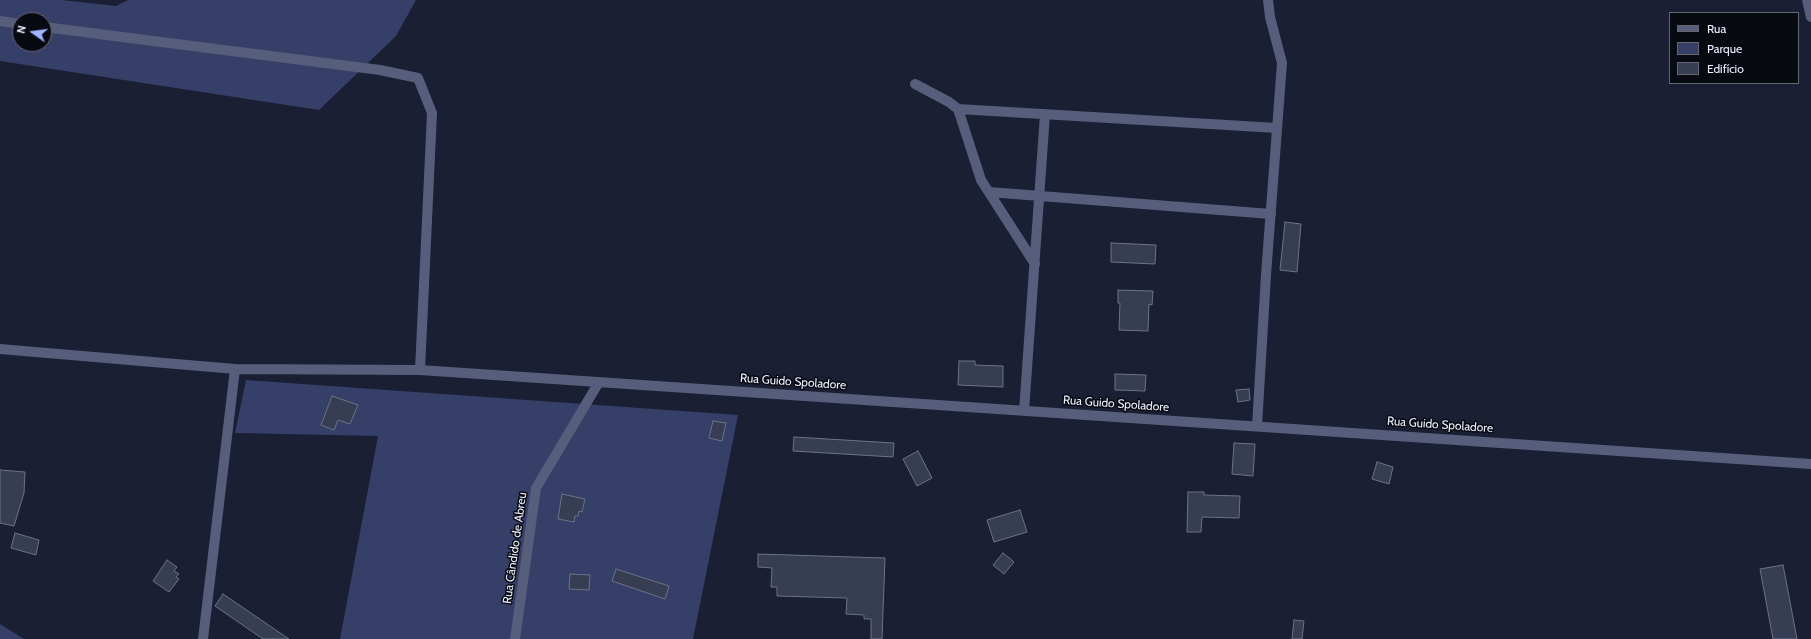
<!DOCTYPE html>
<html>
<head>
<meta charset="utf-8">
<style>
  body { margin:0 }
  #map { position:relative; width:1811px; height:639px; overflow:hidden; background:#1a1f33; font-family:Cabin,sans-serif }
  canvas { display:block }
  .legend { position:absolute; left:1669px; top:12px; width:130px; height:72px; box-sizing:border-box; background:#080a12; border:1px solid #646671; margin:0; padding:5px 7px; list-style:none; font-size:12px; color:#edf1ff }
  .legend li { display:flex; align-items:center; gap:8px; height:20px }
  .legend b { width:20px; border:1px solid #646671 }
  .north { position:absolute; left:12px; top:12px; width:40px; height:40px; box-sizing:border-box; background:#080a12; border:1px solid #646671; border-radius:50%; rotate:284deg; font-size:11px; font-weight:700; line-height:16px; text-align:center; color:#edf1ff }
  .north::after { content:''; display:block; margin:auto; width:14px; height:18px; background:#a0b3fd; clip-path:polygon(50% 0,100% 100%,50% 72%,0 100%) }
</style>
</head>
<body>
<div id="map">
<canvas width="1811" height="639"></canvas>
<ul class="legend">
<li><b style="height:5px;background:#565e7c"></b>Rua</li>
<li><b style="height:11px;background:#353f68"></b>Parque</li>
<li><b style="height:11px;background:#373d53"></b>Edifício</li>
</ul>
<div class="north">N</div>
</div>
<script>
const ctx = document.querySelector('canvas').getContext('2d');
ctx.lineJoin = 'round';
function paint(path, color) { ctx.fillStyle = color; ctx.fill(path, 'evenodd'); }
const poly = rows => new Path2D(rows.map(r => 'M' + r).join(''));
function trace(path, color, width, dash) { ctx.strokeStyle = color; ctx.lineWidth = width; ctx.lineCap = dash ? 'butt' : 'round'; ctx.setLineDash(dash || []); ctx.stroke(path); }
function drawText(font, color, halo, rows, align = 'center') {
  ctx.font = font + ' Cabin,sans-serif'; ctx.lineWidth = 3; ctx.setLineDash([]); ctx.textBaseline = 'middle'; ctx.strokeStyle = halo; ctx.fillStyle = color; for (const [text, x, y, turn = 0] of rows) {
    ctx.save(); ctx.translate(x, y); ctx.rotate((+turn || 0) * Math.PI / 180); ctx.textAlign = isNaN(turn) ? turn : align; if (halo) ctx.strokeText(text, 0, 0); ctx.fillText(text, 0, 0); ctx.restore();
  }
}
const green = poly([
  [0,0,62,0,116,6,128,0,416,0,396,36,319,110,0,61],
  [20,20,44,20,44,44,20,44],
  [246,380,738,415,693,639,340,639,378,436,235,433],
  [0,624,24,639,0,639]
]);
const building = poly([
  [1285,222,1301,224,1297,272,1280,270,1285,222],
  [1111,243,1156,245,1155,264,1111,262,1111,243],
  [1118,290,1153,291,1152,305,1149,304,1148,331,1119,330,1120,303,1118,303,1118,290],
  [959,361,975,361,975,365,1003,366,1003,387,958,385,959,361],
  [1115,374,1146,375,1145,391,1115,390,1115,374],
  [1249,389,1250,400,1238,402,1236,390,1249,389],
  [332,396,358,405,350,424,338,420,334,430,321,425,332,396],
  [713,421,726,423,722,441,709,438,713,421],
  [794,437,894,443,893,457,793,451,794,437],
  [1234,443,1255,444,1253,476,1232,474,1234,443],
  [918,451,932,478,917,486,903,459,918,451],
  [1377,462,1393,467,1389,484,1372,479,1377,462],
  [0,470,25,472,24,493,14,526,0,523,0,470],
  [1188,492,1204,492,1204,495,1240,496,1239,518,1202,517,1201,532,1187,532,1188,492],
  [562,494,585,499,582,512,579,511,578,516,575,516,574,522,558,519,562,494],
  [1020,510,1027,532,994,542,987,520,1020,510],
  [15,533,39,540,36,555,11,548,15,533],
  [1003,553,1014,562,1004,574,993,565,1003,553],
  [758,554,885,558,882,639,871,639,871,619,864,619,864,615,846,614,847,598,777,596,777,587,771,587,772,568,758,567,758,554],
  [167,560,177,567,174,571,179,574,176,577,179,579,169,592,153,581,167,560],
  [1783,565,1797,639,1773,639,1760,569,1783,565],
  [616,569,669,586,665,599,612,581,616,569],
  [570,574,590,575,589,590,569,589,570,574],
  [223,594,289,639,263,639,215,606,223,594],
  [1294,620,1304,621,1302,639,1292,639,1294,620]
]);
const minor = poly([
  [1807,0,1811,17],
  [0,21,20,24],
  [44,27,380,70,418,78,432,113,420,370],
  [915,84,949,102,958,109,981,180,1035,264],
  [958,109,1277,128],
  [989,192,1271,214],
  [0,349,235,369,420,370,1811,464],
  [1024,411,1045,114],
  [1257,426,1266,275,1282,63,1270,17,1268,0],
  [203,639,235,369],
  [515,639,536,488,599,382]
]);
const streetNames = [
  ["Rua Guido Spoladore",793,382,4],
  ["Rua Guido Spoladore",1116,404,4],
  ["Rua Guido Spoladore",1440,425,4],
  ["Rua Cândido de Abreu",515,548,-82]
];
paint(green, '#353f68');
paint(building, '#373d53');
trace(building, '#6b728a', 1);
trace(minor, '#565e7c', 10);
drawText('12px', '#edf1ff', '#080a12', streetNames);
</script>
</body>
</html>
